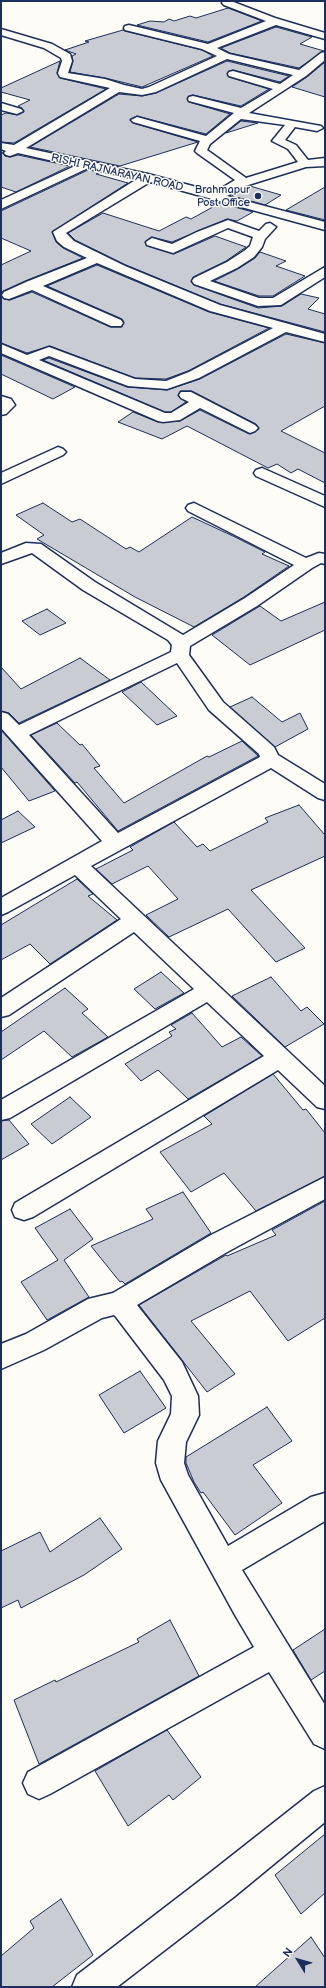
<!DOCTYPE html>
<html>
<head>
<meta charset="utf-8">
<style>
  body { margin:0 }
  #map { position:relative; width:326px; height:1988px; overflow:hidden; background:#fdfcf7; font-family:"Balsamiq Sans",sans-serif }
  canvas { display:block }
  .frame { position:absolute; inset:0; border:2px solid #1b2f5e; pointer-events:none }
  .north { position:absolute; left:278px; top:1940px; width:40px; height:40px; -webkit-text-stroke:3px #fdfcf7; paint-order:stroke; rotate:307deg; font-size:11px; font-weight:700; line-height:16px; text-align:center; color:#1b2f5e }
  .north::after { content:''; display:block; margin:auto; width:14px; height:18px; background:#1b2f5e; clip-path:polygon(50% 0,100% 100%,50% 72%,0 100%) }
</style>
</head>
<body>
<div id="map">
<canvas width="326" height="1988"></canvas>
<div class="frame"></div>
<div class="north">N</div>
</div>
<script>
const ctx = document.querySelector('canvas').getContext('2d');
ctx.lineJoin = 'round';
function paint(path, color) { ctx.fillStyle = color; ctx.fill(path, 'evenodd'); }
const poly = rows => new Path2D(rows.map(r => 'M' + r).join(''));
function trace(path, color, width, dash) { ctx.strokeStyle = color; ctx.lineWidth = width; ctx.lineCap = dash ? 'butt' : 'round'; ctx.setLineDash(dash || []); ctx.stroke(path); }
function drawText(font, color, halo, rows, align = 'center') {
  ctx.font = font + ' "Balsamiq Sans",sans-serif'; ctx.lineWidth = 3; ctx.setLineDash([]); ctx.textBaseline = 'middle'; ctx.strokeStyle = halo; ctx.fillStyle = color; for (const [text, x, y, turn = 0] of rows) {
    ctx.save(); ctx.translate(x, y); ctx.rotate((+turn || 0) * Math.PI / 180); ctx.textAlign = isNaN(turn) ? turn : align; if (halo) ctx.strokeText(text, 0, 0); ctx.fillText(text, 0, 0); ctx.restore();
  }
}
const building = poly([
  [228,8,262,21,208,42,137,25,150,21,164,22,169,19,174,21,190,16,196,18,228,8],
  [276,27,312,37,300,44,324,51,299,68,230,53,221,48,276,27],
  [123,30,125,31,202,50,213,56,142,87,105,78,70,72,73,61,72,56,76,54,65,50,89,42,85,41,123,30],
  [60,61,57,73,60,78,106,89,14,143,1,142,1,115,6,113,18,115,24,112,22,108,18,106,30,100,1,92,1,88,60,61],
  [227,61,289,76,280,82,233,70,229,71,227,73,229,77,269,89,241,106,193,95,189,96,187,98,189,102,230,114,206,134,137,116,130,119,133,123,198,142,120,166,30,147,119,94,142,96,156,93,227,61],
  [325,62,325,97,292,87,307,77,325,62],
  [241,121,258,123,226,133,241,121],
  [1,151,5,156,10,157,18,155,70,166,16,192,1,187,1,151],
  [88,170,101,172,96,174,128,183,52,232,56,242,63,248,83,258,25,281,3,291,1,294,1,265,31,251,1,238,1,211,88,170],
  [250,186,281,195,265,205,232,196,250,186],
  [325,187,325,220,286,210,325,187],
  [220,203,253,212,237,221,227,219,172,242,151,237,145,242,146,245,174,254,215,236,246,247,226,261,193,277,191,282,194,285,258,308,282,306,301,294,319,298,308,309,325,314,325,332,220,304,126,265,75,240,68,233,103,213,159,231,186,217,191,219,220,203],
  [260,252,286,261,276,266,305,276,273,296,259,296,214,281,238,269,255,258,260,252],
  [97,265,209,312,269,328,188,371,166,379,135,378,50,346,27,353,1,343,1,296,4,299,10,300,32,292,110,327,122,327,124,322,122,319,47,286,97,265],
  [286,334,325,343,325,406,281,431,325,453,325,483,298,469,291,473,277,464,268,468,187,426,162,439,118,422,133,412,158,422,180,421,200,410,249,434,259,429,256,424,192,391,180,391,178,396,186,402,171,412,165,412,43,360,49,358,127,387,167,390,200,379,286,334],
  [1,355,75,387,53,399,1,374,1,355],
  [43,503,72,522,80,519,126,549,130,547,139,552,192,517,235,537,265,552,262,554,289,566,244,597,194,627,135,597,37,539,44,535,16,515,43,503],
  [325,602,325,630,250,665,212,635,260,606,281,621,325,602],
  [47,609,66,623,40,635,22,621,47,609],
  [80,658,110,680,19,723,9,713,1,711,1,667,21,689,80,658],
  [141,682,177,716,157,725,122,692,141,682],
  [252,697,282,722,300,713,308,729,275,747,230,707,252,697],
  [57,723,80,745,82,744,100,766,94,768,124,803,207,756,209,757,242,741,258,756,118,831,77,782,75,783,31,735,57,723],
  [1,730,55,791,29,801,1,767,1,730],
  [299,805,325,835,325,856,251,890,305,948,276,962,228,909,169,937,146,915,178,899,148,866,112,884,96,869,133,850,130,847,174,822,197,847,203,844,210,851,268,822,265,818,299,805],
  [18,811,35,827,1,843,1,820,18,811],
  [77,879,93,894,88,896,117,920,50,964,30,944,1,960,1,925,77,879],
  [161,972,184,993,155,1009,134,989,161,972],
  [271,977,301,1011,307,1007,324,1024,285,1047,232,996,271,977],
  [65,988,88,1009,82,1013,108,1037,72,1057,44,1031,1,1060,1,1032,65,988],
  [192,1013,222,1047,241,1037,262,1056,188,1099,158,1070,141,1081,125,1064,172,1036,169,1032,176,1029,171,1025,192,1013],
  [273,1074,303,1110,306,1109,325,1133,325,1176,256,1211,224,1173,191,1192,160,1152,212,1124,204,1116,273,1074],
  [70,1097,91,1117,52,1144,31,1124,70,1097],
  [9,1120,29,1144,1,1160,1,1121,9,1120],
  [183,1192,211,1233,125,1284,122,1281,120,1282,91,1246,153,1219,146,1209,183,1192],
  [325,1201,325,1318,288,1341,250,1291,191,1321,235,1374,207,1392,139,1305,226,1255,227,1256,276,1235,272,1230,325,1201],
  [70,1209,93,1239,64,1260,89,1297,47,1320,21,1282,58,1260,35,1228,70,1209],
  [140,1371,166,1408,124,1433,99,1395,140,1371],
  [267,1407,292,1441,253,1465,282,1503,235,1535,203,1492,201,1493,194,1482,186,1463,186,1457,267,1407],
  [100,1518,122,1549,84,1575,21,1608,18,1600,1,1608,1,1551,40,1532,50,1552,100,1518],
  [170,1620,199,1676,39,1764,14,1700,55,1680,56,1682,139,1642,137,1639,170,1620],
  [325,1629,325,1671,311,1680,293,1650,325,1629],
  [167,1730,201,1777,173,1800,169,1795,128,1826,95,1771,167,1730],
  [325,1834,325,1893,301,1914,275,1875,325,1834],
  [61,1899,93,1955,52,1987,1,1987,1,1956,34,1928,30,1921,61,1899],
  [311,1937,325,1958,325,1987,255,1987,311,1937]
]);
const minor = poly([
  [223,1,231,1,275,18,325,33,325,39,276,25,217,48,229,54,299,70,321,53,325,52,325,60,306,76,249,113,321,126,323,128,317,131,295,127,285,140,296,145,308,160,325,158,325,166,306,167,245,186,227,196,325,222,325,230,150,182,66,233,74,241,125,266,220,305,325,334,325,342,286,332,199,378,167,389,128,386,49,356,39,360,165,413,171,413,189,402,181,398,179,395,181,392,191,392,255,425,258,428,255,431,250,433,200,408,180,420,163,422,158,421,1,353,1,344,27,355,49,347,135,379,166,381,189,372,273,328,210,311,97,263,43,286,121,320,123,323,121,326,111,326,32,290,9,299,4,298,2,295,4,292,26,282,87,258,64,247,57,241,53,232,137,179,88,168,1,209,1,200,75,166,18,153,10,156,6,155,4,153,6,151,1,149,1,143,14,145,110,88,60,77,58,73,62,61,61,58,44,48,1,35,1,29,52,44,70,54,72,61,68,73,105,79,124,85,142,89,149,87,217,56,202,49,125,30,124,28,125,26,129,25,208,44,266,21,224,5,222,3,223,1],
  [227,59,293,75,280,84,233,71,229,72,228,74,229,76,273,89,241,108,193,96,189,97,188,99,189,101,234,113,206,136,137,117,131,120,133,122,200,141,195,151,197,153,235,180,215,192,148,174,26,148,119,92,142,95,156,92,227,59],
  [241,119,285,125,272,141,288,149,298,162,246,178,207,150,210,144,241,119],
  [1,103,21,109,23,111,17,114,1,110,1,103],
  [228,220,259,231,266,224,270,223,276,227,265,239,262,247,254,257,237,268,210,281,259,298,273,298,325,267,325,277,281,305,258,306,194,284,192,281,194,278,227,262,244,251,250,246,253,237,228,228,173,253,147,245,146,242,152,238,172,244,197,232,228,220],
  [1,396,11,399,15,405,6,414,1,415,1,396],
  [58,447,63,449,66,452,63,455,1,484,1,473,58,447],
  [262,468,325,496,325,507,256,476,254,473,256,470,262,468],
  [194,503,306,558,319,553,325,554,325,564,321,563,312,568,257,606,190,646,189,655,223,702,274,747,278,755,325,784,325,800,318,798,271,768,91,866,325,1086,325,1109,317,1107,278,1070,33,1217,24,1220,15,1217,12,1210,15,1203,264,1056,207,1002,10,1118,1,1120,1,1100,194,989,134,932,9,1015,1,1017,1,998,121,919,75,875,8,912,1,915,1,898,102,841,1,728,1,712,8,714,19,725,171,652,172,645,168,640,83,590,32,553,1,564,1,553,26,543,41,544,95,582,183,635,245,598,294,565,188,511,186,508,188,505,194,503],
  [177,663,209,710,259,754,260,757,118,833,29,735,177,663],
  [325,1177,325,1199,229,1251,137,1305,182,1362,198,1396,199,1415,186,1442,184,1463,188,1475,228,1546,311,1497,325,1493,325,1521,242,1570,325,1705,325,1749,314,1744,269,1672,50,1794,39,1799,28,1794,23,1783,28,1772,254,1647,235,1615,161,1480,156,1463,158,1441,171,1414,172,1396,164,1380,116,1317,114,1315,102,1318,44,1350,1,1369,1,1344,26,1334,88,1299,113,1293,211,1235,325,1177],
  [325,1786,325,1822,235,1896,117,1987,72,1987,77,1975,211,1872,314,1791,325,1786]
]);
const markers = [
  [258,196,4,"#1b2f5e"]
];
const farStreetnames = [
  ["RISHI RAJNARAYAN ROAD",117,173,13]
];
const farPoinames = [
  ["Brahmapur",250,190],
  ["Post Office",250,203]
];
paint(building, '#c9ccd3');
trace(building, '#1b2f5e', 1);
trace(minor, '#1b2f5e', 3);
paint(minor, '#fdfcf7');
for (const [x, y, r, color] of markers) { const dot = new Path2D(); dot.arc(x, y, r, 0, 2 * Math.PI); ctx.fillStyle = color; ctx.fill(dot); trace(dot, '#fdfcf7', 1.5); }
drawText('11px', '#1b2f5e', '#fdfcf7', farStreetnames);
drawText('11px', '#1b2f5e', '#fdfcf7', farPoinames, 'right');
</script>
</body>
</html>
